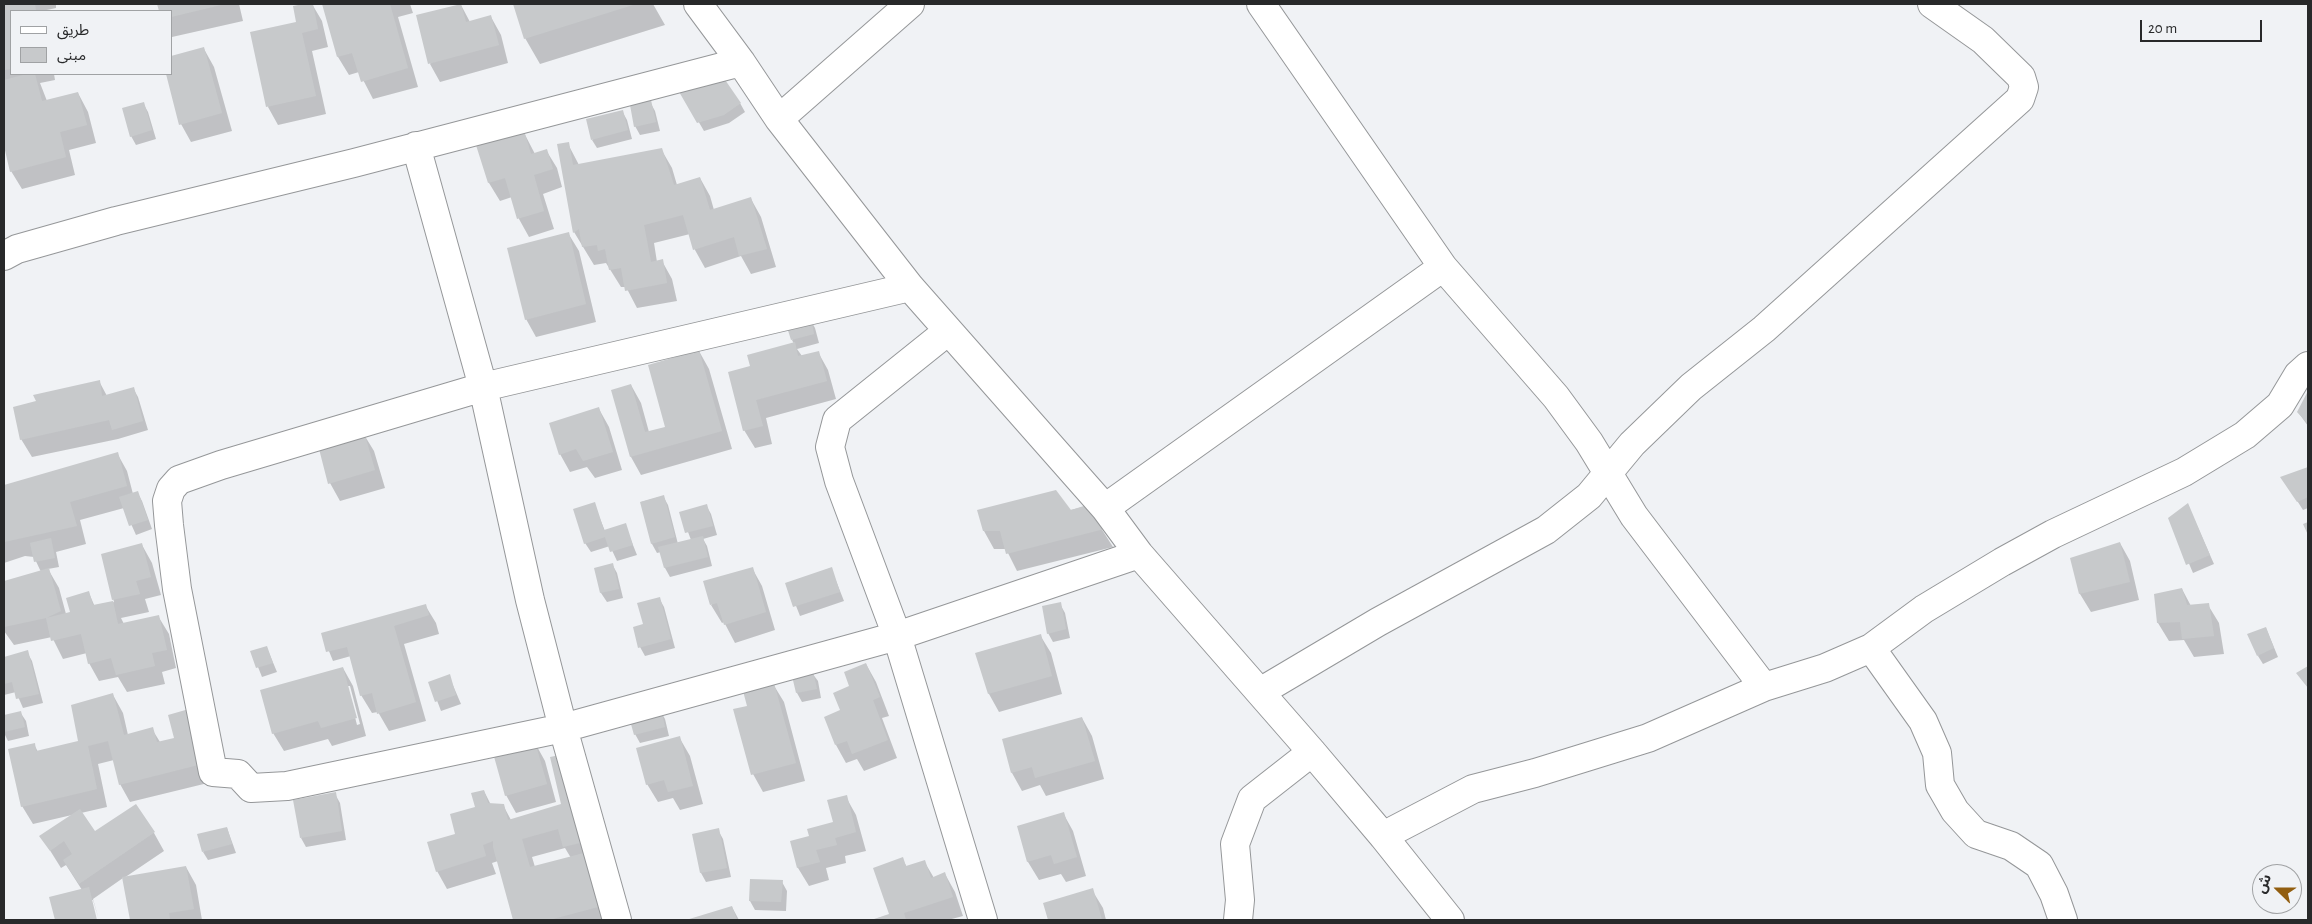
<!DOCTYPE html>
<html>
<head>
<meta charset="utf-8">
<style>
  body { margin:0 }
  #map { position:relative; width:2312px; height:924px; overflow:hidden; background:#f0f2f5; font-family:"Alegreya Sans","Noto Sans Arabic",sans-serif }
  canvas { display:block }
  .frame { position:absolute; inset:0; border:5px solid #28292a; pointer-events:none }
  .legend { position:absolute; left:10px; top:10px; width:162px; height:65px; box-sizing:border-box; background:#f0f2f5; border:1px solid #a0a2a4; margin:0; padding:6px 9px; list-style:none; font-size:15px; color:#28292a }
  .legend li { display:flex; align-items:center; gap:10px; height:25px }
  .legend b { width:25px; border:1px solid #a0a2a4 }
  .north { position:absolute; left:2252px; top:864px; width:50px; height:50px; box-sizing:border-box; background:#f0f2f5; border:1px solid #a0a2a4; border-radius:50%; rotate:292deg; font-size:14px; font-weight:700; line-height:20px; text-align:center; color:#28292a }
  .north::after { content:''; display:block; margin:auto; width:18px; height:22px; background:#925e10; clip-path:polygon(50% 0,100% 100%,50% 72%,0 100%) }
  .scale { position:absolute; left:2140px; top:20px; width:122px; height:22px; box-sizing:border-box; border:2px solid #28292a; border-top:0; padding-left:6px; font-size:15px; line-height:18px; white-space:nowrap; color:#28292a; -webkit-text-stroke:4px #f0f2f5; paint-order:stroke }
</style>
</head>
<body>
<div id="map">
<canvas width="2312" height="924"></canvas>
<div class="frame"></div>
<ul class="legend">
<li><b style="height:6px;background:#fff"></b>طريق</li>
<li><b style="height:14px;background:#c7c9cb"></b>مبنى</li>
</ul>
<div class="north">ش</div>
<div class="scale">20 m</div>
</div>
<script>
const ctx = document.querySelector('canvas').getContext('2d');
ctx.lineJoin = 'round';
function paint(path, color) { ctx.fillStyle = color; ctx.fill(path, 'evenodd'); }
const poly = rows => new Path2D(rows.map(r => 'M' + r).join(''));
function trace(path, color, width, dash) { ctx.strokeStyle = color; ctx.lineWidth = width; ctx.lineCap = dash ? 'butt' : 'round'; ctx.setLineDash(dash || []); ctx.stroke(path); }
const shadow = poly([
  [4,4,56,4,56,8,42,11,11,11,11,74,54,74,55,80,40,83,47,101,78,93,88,112,96,143,69,150,75,175,22,189,11,171,4,141],
  [159,4,239,4,243,21,172,37,171,11,160,11],
  [312,4,322,21,328,47,312,51,326,114,278,125,268,107,298,23,294,7],
  [323,4,410,4,413,13,398,17,418,87,373,99,359,72,349,75,338,57],
  [514,4,653,4,665,25,540,64,525,38],
  [461,5,470,22,491,17,501,35,508,63,440,82,430,64],
  [204,49,214,67,232,131,191,142,181,124,167,74,171,74],
  [680,90,740,103,745,112,729,123,704,131],
  [650,102,655,111,660,131,640,135,635,126],
  [143,103,148,112,156,139,136,145,131,136],
  [622,111,627,120,632,139,597,148,592,140],
  [522,129,535,154,546,150,557,168,562,187,543,194,554,229,529,237,519,219,512,197,500,201,489,183,477,143],
  [568,144,579,165,661,149,672,168,677,185,700,178,710,196,714,210,751,199,761,217,776,267,751,274,741,256,705,268,695,250,690,234,654,243,657,262,662,261,672,279,677,301,637,308,626,287,621,287,606,263,594,265,574,232,558,145],
  [568,233,579,251,596,322,536,337,526,319],
  [810,319,815,328,819,343,797,349,802,356,818,352,828,370,836,399,766,418,772,444,755,448,744,430,752,367,794,344,792,340],
  [699,351,709,369,732,449,641,475,631,457,631,385,641,403,649,432,667,427],
  [99,381,107,396,133,388,138,397,148,430,118,439,32,457,21,439,38,402],
  [2308,394,2308,426,2298,412],
  [599,409,609,427,622,470,595,478,587,467,570,472,560,454],
  [363,433,374,451,385,488,340,501,330,483],
  [117,453,127,471,133,494,137,492,142,501,152,529,136,535,124,508,80,520,86,544,56,552,59,567,48,569,59,588,66,614,72,613,89,593,95,607,114,602,102,555,142,545,152,563,161,595,145,599,149,612,121,618,124,624,158,616,169,634,176,668,162,672,165,684,127,692,118,677,99,681,89,663,87,653,63,659,52,637,14,645,4,631,4,582,41,572,34,557,25,556,4,563,4,487],
  [2308,468,2308,508,2303,510,2282,477],
  [663,496,668,505,678,544,691,540,681,513,706,505,711,514,717,535,703,539,707,546,712,566,670,577,665,568,661,552,657,553,652,544,641,502],
  [594,504,605,531,625,525,637,555,617,561,610,546,591,552,585,543],
  [2188,505,2214,564,2193,573,2170,519],
  [1087,506,1113,547,1017,571,1006,549,994,549,984,531],
  [2120,543,2130,561,2139,600,2091,612,2080,594,2072,559],
  [612,564,617,573,623,598,607,602,601,593,595,569],
  [752,568,762,586,775,630,735,643,724,622,722,623,711,605],
  [831,568,844,601,800,616,787,583],
  [2182,589,2191,606,2208,605,2219,623,2224,654,2194,657,2184,640,2169,641,2158,623,2155,595],
  [659,598,664,607,675,648,645,656,640,647,644,625],
  [1060,604,1065,613,1070,638,1053,642,1048,633],
  [425,605,436,623,439,634,404,644,426,721,389,731,378,712,372,713,361,695,351,656,333,661,322,634],
  [2266,628,2278,657,2263,664,2258,656],
  [1040,635,1051,653,1062,694,999,712,989,694,977,653],
  [267,648,277,672,262,677,252,652],
  [27,652,32,661,43,703,23,708,16,692,4,695,4,658],
  [866,664,876,682,889,716,882,718,897,758,864,771,857,759,846,763,836,745,841,711,851,687],
  [343,668,353,686,366,736,332,746,328,739,284,751,273,733],
  [347,686,350,686,360,724,357,725],
  [812,673,818,681,821,698,802,702,797,693,793,677],
  [449,676,461,704,441,711,430,682],
  [773,684,784,702,805,781,763,792,753,774,749,706],
  [113,695,123,713,128,735,152,729,160,742,175,739,169,716,212,782,130,802,120,784,114,760,98,764,107,807,81,813,95,833,154,833,164,851,124,878,186,867,196,885,202,920,131,920,123,878,93,899,99,920,93,900,90,900,95,920,57,920,51,898,82,890,66,865,61,868,41,836,72,815,33,824,22,806,34,744,38,752,80,742],
  [660,710,665,719,669,736,640,743,635,734],
  [20,712,26,721,29,736,8,741,4,733,4,716],
  [1082,718,1092,736,1104,779,1046,796,1040,785,1022,791,1012,773,1004,740],
  [679,737,690,756,703,804,680,810,673,798,658,802,647,784],
  [535,743,545,761,556,802,516,813,506,795],
  [564,755,607,920,514,920,498,861,492,863,496,874,447,889,437,871,457,835,477,808,484,791,491,805,503,805,511,820,563,805],
  [565,848,571,858,535,867,532,857],
  [335,794,340,803,346,840,306,847,301,838],
  [846,797,856,815,866,851,845,856,846,863,826,868,829,880,809,886,798,868,791,842,811,837,834,823],
  [1063,813,1073,831,1086,876,1066,882,1061,874,1039,880,1028,862,1018,827],
  [227,828,236,853,208,860,203,852],
  [718,830,723,839,731,877,706,882,701,873,693,835],
  [902,859,907,867,924,861,934,878,945,874,955,892,963,916,948,920,876,920,890,915],
  [782,882,787,891,786,911,755,910,750,901],
  [1092,890,1103,908,1106,920,1049,920,1044,904],
  [732,907,739,920,688,920]
]);
const building = poly([
  [4,4,35,4,36,11,11,11,11,69,4,70],
  [157,4,225,4,171,17,171,11,159,11],
  [303,4,313,4,318,29,302,33,316,96,266,107,250,32,296,22,293,6],
  [322,4,390,4,408,68,361,82,352,53,337,57],
  [461,4,466,22,491,15,499,45,428,64,416,15],
  [513,4,636,4,524,39],
  [204,47,222,113,179,125,166,74,171,74,171,56],
  [719,71,741,103,724,115,697,123,678,90],
  [27,74,35,74,42,101,78,92,87,125,60,132,66,157,10,172,4,146,4,80],
  [651,100,656,122,634,127,630,105],
  [144,102,152,130,130,137,122,108],
  [623,110,628,130,591,140,586,119],
  [523,127,531,154,547,149,553,169,534,175,544,211,517,219,505,178,488,183,475,142],
  [569,142,573,165,662,148,674,185,700,177,710,210,751,197,767,249,739,256,734,237,693,250,683,215,644,225,651,262,663,259,667,283,625,291,621,268,609,270,605,249,598,251,597,245,582,247,579,229,573,233,557,144],
  [569,232,586,304,525,320,507,248],
  [811,318,814,334,791,340,786,324],
  [795,342,798,356,819,351,827,381,756,400,763,426,743,431,728,372,750,366,747,355],
  [699,350,722,431,630,457,611,390,631,384,645,432,665,427,648,365],
  [100,380,102,396,134,387,143,421,112,430,109,420,20,440,13,407,36,401,33,395],
  [2308,391,2308,424,2297,412],
  [599,407,613,452,583,461,576,449,559,455,549,423],
  [364,432,375,470,328,484,318,445],
  [118,452,127,486,70,502,77,526,4,542,4,485],
  [2308,467,2308,497,2297,502,2280,477],
  [1056,490,1071,510,1087,505,1104,529,1006,554,1000,531,983,531,977,510],
  [138,491,148,520,129,526,119,497],
  [664,495,675,537,651,544,640,502],
  [595,502,604,530,626,523,633,545,610,552,605,537,584,544,573,509],
  [2188,503,2210,555,2186,565,2168,518],
  [707,504,713,526,685,533,679,512],
  [2308,522,2308,535,2303,524],
  [703,536,708,557,664,568,658,547],
  [51,538,55,558,34,562,30,543],
  [2120,542,2130,582,2079,594,2070,558],
  [142,543,151,577,136,581,140,594,112,600,101,554],
  [613,563,619,589,600,593,594,568],
  [753,567,766,612,724,625,717,603,710,605,703,581],
  [832,567,840,592,793,607,785,583],
  [49,568,61,611,46,618,4,627,4,581],
  [2182,588,2187,605,2209,603,2214,636,2182,639,2180,622,2157,623,2154,594],
  [89,591,93,605,113,601,118,624,159,615,167,650,152,653,155,666,116,675,111,658,88,664,81,634,51,641,46,618,70,612,66,598],
  [660,597,671,639,638,648,633,627,643,624,637,603],
  [1061,602,1066,629,1047,634,1042,606],
  [426,604,429,615,394,626,416,702,377,714,372,693,360,696,347,647,326,652,321,633],
  [2266,627,2274,648,2257,656,2247,634],
  [1041,634,1052,676,988,694,975,653],
  [267,646,273,663,256,668,250,651],
  [28,650,39,694,16,699,12,682,4,684,4,657],
  [866,663,880,697,873,700,888,740,852,754,847,741,835,745,824,717,840,710,833,693,849,686,844,672],
  [2308,666,2308,688,2296,673],
  [343,667,357,718,321,728,318,721,272,734,260,690],
  [813,671,817,689,796,693,792,676],
  [450,674,456,695,435,702,428,682],
  [774,683,796,763,751,775,733,709,747,706,743,691],
  [113,693,124,735,153,727,157,742,174,738,168,715,189,709,202,764,119,785,108,741,88,746,97,789,21,807,8,749,35,743,36,751,78,741,71,705],
  [661,709,665,727,634,735,629,717],
  [21,711,25,727,4,732,4,715],
  [1082,717,1095,761,1035,778,1032,767,1011,773,1002,739],
  [680,736,693,786,668,792,664,780,646,785,636,748],
  [535,742,547,784,505,796,493,753],
  [565,754,588,841,563,847,558,829,522,839,530,867,584,853,598,907,549,920,513,920,493,847,493,841,483,845,486,856,436,872,427,842,455,834,450,814,475,807,471,793,484,790,488,803,504,804,508,820,561,804,550,757],
  [336,792,342,831,300,838,293,800],
  [847,795,856,832,835,838,837,845,816,850,820,862,797,868,790,841,809,836,807,829,833,822,827,800],
  [136,804,155,832,79,884,63,860,72,854,64,841,50,851,39,836,80,809,95,831],
  [1064,812,1077,857,1054,864,1051,855,1027,862,1017,826],
  [227,827,232,844,202,852,197,834],
  [719,828,727,868,700,873,692,834],
  [903,857,906,866,925,860,931,878,945,872,953,897,904,913,906,920,871,920,889,914,873,868],
  [186,866,194,909,169,913,170,920,130,920,122,877],
  [750,879,783,880,781,902,749,901],
  [89,887,97,920,55,920,49,897],
  [1093,888,1102,920,1048,920,1043,903],
  [732,906,737,920,686,920]
]);
const minor = poly([
  [698,4,741,62,779,119,910,287,1105,508,1139,554,1312,752,1383,836,1450,920],
  [1261,4,1443,267,1556,397,1589,442,1634,516,1764,687],
  [779,119,910,4],
  [416,146,483,387,530,600,563,728,617,920],
  [4,256,17,249,116,221,354,163,741,62],
  [910,287,483,387,221,465,179,480,171,489,167,501,169,525,177,589,213,772,238,774,251,788,287,786,563,728,897,636,1139,554],
  [948,331,837,420,830,447,839,481,897,636,983,920],
  [1105,508,1443,267],
  [1871,648,1923,721,1937,753,1940,785,1955,811,1976,834,2011,846,2039,865,2054,894,2063,920],
  [1260,692,1378,622,1546,530,1589,496,1632,444,1691,387,1764,329,2020,99,2024,87,2021,77,1983,40,1932,4],
  [1383,836,1473,789,1535,773,1648,738,1764,687,1825,668,1871,648,1924,609,2002,562,2053,534,2184,472,2245,435,2280,405,2298,375,2308,366],
  [1238,920,1240,900,1235,844,1252,799,1312,752]
]);
paint(shadow, '#0003');
paint(building, '#c7c9cb');
trace(minor, '#959799', 30);
trace(minor, '#fff', 28);
</script>
</body>
</html>
